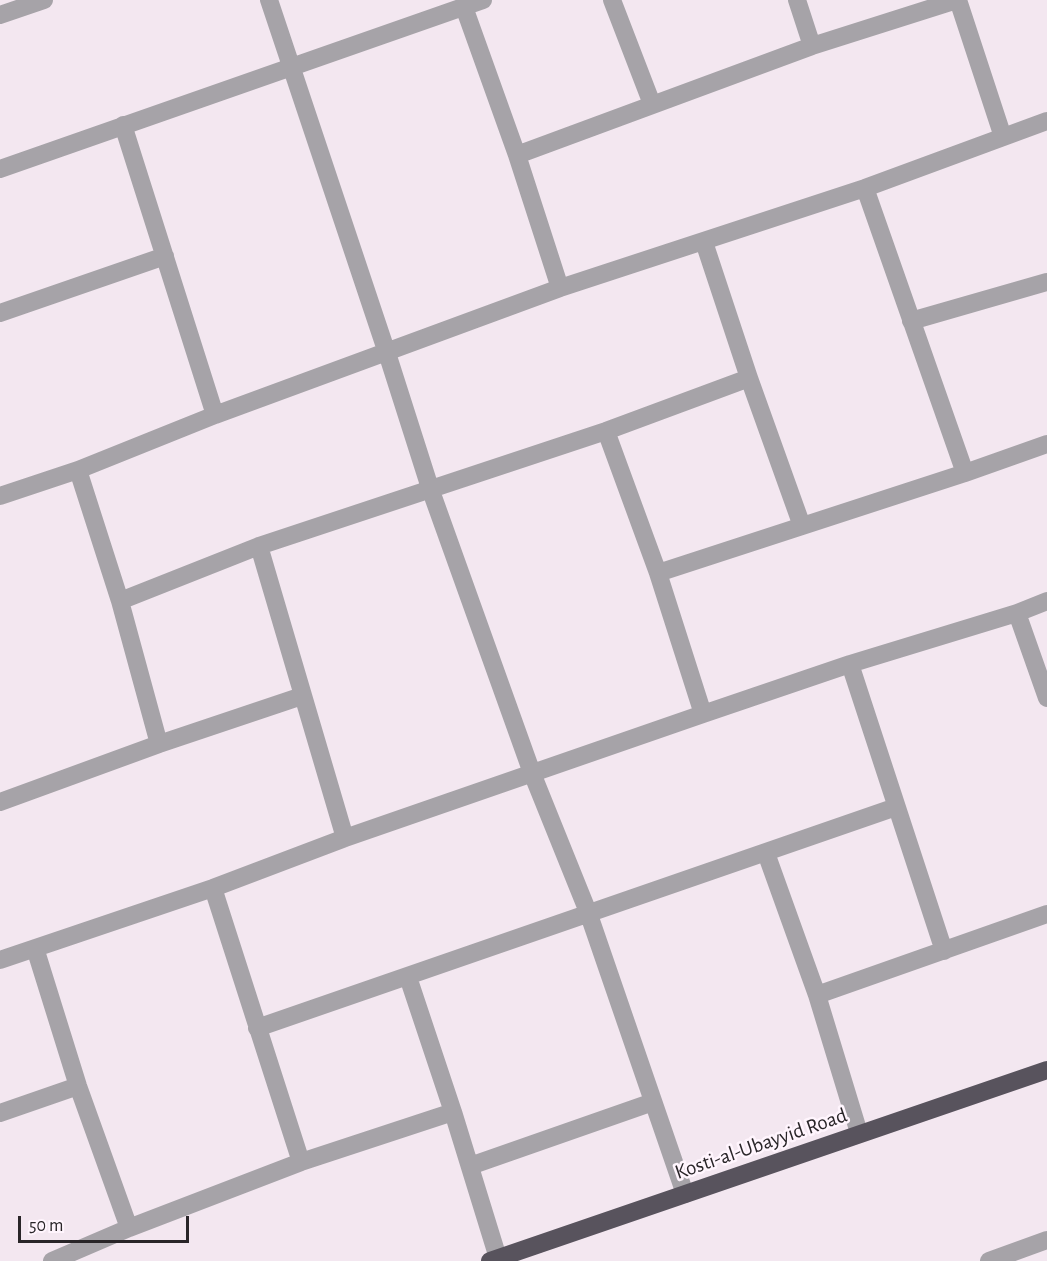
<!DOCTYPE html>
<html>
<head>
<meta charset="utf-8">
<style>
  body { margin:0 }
  #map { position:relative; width:1047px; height:1261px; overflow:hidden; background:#f3e7f0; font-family:"Alegreya Sans",sans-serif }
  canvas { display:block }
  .scale { position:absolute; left:18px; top:1216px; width:171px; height:27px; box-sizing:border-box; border:3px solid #292528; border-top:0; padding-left:8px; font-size:18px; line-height:21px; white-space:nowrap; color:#292528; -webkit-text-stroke:4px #fff5fd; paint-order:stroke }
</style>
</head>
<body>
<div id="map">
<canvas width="1047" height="1261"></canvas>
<div class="scale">50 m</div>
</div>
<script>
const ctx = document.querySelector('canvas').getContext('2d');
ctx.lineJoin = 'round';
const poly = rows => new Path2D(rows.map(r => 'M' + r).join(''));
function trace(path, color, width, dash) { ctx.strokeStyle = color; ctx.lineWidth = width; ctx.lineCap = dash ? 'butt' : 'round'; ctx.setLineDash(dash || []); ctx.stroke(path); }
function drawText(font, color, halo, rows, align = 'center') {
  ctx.font = font + ' "Alegreya Sans",sans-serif'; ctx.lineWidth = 5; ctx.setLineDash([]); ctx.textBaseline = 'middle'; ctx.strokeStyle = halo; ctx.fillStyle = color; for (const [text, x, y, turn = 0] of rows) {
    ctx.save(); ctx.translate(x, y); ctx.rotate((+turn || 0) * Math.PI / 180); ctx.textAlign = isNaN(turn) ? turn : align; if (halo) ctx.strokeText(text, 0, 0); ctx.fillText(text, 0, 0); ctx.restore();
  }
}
const minor = poly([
  [269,0,387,353,431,491,532,773,588,912,685,1194],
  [612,0,652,104],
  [797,0,812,46],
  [958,0,1003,137],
  [464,7,517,155,560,288],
  [0,15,44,0],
  [123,125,215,415],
  [517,155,812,46,957,0],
  [0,169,483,0],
  [865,188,965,473],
  [704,242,749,378,802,526],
  [0,313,165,256],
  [911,321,1047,282],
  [606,431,658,573,703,714],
  [78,470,120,601,159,744],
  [0,496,78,470,215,415,560,288,865,188,1047,121],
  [259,546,345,838],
  [658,573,965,473,1047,444],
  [120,601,259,546,606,431,749,378],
  [1017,613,1047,698],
  [850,664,944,951],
  [0,802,159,744,302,696],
  [766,853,817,995,859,1133],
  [213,888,301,1162],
  [35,948,78,1086,129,1228],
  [0,960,213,888,345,838,703,714,850,664,1017,613,1047,601],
  [408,977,453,1112,498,1258],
  [817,995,1047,914],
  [257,1028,896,807],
  [0,1113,78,1086],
  [470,1166,653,1102],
  [52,1261,129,1228,301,1162,453,1112],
  [989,1261,1047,1240]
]);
const highway = poly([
  [490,1261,1047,1070]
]);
const streetNames = [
  ["Kosti-al-Ubayyid Road",761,1144,-19]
];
trace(minor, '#a6a3a8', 18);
trace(highway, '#58535d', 18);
drawText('21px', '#292528', '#fff5fd', streetNames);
</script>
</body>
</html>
